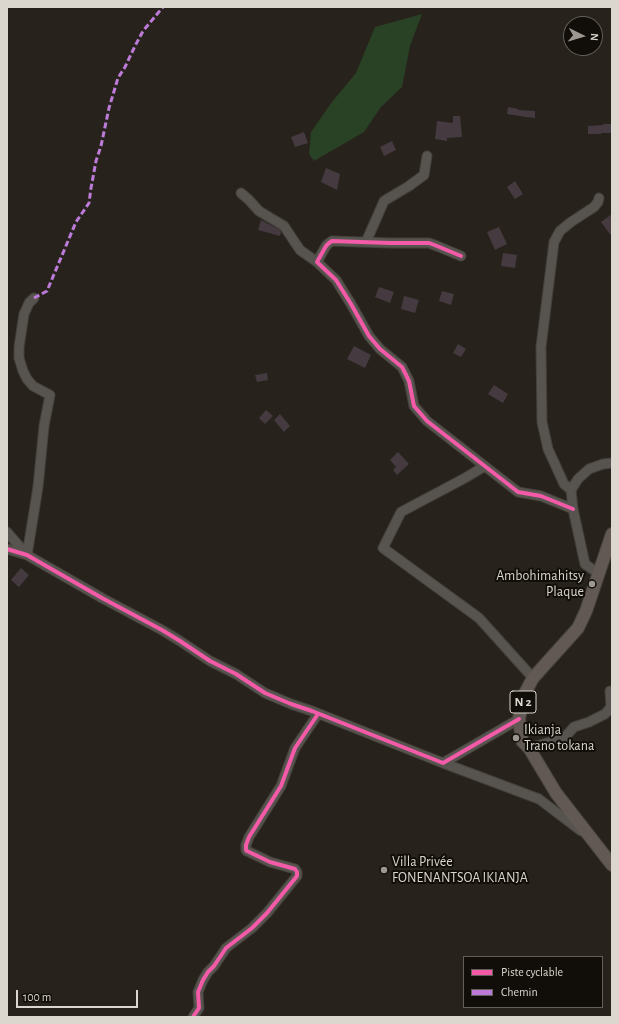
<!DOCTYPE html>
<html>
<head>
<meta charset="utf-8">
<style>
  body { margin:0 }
  #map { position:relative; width:619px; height:1024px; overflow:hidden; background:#27231c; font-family:"Alegreya Sans",sans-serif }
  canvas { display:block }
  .frame { position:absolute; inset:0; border:8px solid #dbd6ce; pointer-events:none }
  .legend { position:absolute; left:463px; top:956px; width:140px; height:52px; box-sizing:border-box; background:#110e09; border:1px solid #625e58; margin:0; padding:5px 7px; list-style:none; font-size:12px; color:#dbd6ce }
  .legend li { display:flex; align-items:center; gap:8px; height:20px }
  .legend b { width:20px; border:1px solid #625e58 }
  .north { position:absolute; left:563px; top:16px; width:40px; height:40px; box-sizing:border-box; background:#110e09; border:1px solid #625e58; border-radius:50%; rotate:95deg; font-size:11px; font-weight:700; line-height:16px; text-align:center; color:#dbd6ce }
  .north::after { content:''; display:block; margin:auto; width:14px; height:18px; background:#9c9790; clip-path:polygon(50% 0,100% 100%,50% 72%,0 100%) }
  .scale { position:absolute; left:16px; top:990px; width:122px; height:18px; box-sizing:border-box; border:2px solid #dbd6ce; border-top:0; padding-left:5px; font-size:12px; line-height:14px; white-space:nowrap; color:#dbd6ce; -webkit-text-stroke:3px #110e09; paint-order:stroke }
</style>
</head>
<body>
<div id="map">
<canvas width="619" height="1024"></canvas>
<div class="frame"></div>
<ul class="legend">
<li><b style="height:5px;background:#f35aa7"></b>Piste cyclable</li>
<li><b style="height:5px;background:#bd7bd9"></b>Chemin</li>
</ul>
<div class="north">N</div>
<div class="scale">100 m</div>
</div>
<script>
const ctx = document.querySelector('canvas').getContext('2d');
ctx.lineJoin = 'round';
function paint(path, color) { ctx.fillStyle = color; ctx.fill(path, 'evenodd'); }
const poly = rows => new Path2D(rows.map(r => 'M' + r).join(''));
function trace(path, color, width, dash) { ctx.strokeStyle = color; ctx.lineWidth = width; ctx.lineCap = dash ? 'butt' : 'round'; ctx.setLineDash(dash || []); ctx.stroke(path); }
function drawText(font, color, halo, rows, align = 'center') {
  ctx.font = font + ' "Alegreya Sans",sans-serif'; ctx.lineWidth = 4; ctx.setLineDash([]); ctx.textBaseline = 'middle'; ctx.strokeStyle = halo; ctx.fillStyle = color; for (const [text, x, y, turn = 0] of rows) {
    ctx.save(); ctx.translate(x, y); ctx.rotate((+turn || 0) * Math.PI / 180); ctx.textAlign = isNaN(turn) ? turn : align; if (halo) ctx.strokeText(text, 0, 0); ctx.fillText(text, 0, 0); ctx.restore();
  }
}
const green = poly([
  [422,14,410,46,402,87,381,107,364,132,314,161,309,154,311,132,332,102,356,73,375,27]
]);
const building = poly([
  [508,107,518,109,518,110,535,111,535,118,526,117,507,114],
  [453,116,460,116,462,137,447,138,447,141,435,139,437,121,453,123],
  [603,124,612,124,612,133,601,133,601,134,588,134,588,126,603,125],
  [304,132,308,143,295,147,291,137],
  [392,141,396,150,384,156,380,147],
  [326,168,340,174,337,190,321,182],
  [515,181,523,194,515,199,507,187],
  [612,214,612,237,601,222],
  [261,220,280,230,281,232,280,236,258,230],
  [499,227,507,244,495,250,487,232],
  [503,253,517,255,515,268,501,266],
  [379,287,394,292,390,303,375,297],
  [442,291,454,294,451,305,439,301],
  [404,296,419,300,415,313,401,309],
  [458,344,466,349,461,357,453,353],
  [354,346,371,355,365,368,347,359],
  [267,373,268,380,257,382,255,375],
  [494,385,508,394,503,403,488,394],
  [266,410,273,416,265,424,259,418],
  [280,414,290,426,284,432,274,420],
  [398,452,409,464,397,475,393,470,396,467,390,460],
  [21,568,29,575,19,587,11,580]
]);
const minor = poly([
  [241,193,249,200,259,211,284,226,300,250,317,262],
  [366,242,384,201,409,186,424,175,427,156],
  [461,256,437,246,429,243,390,243,332,241,329,243,326,246,317,262,336,280,351,304,369,336,380,349,402,367,409,381,414,406,427,421,518,492,541,496,573,509],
  [485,466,465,478,401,512,383,548,479,618,533,678],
  [571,490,578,479,589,469,603,464,612,463],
  [7,532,27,555],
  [7,549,27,555,102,598,162,630,180,641,210,661,236,674,265,693,291,704,312,711,443,763,519,719],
  [27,555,38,487,44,426,50,395,33,386,27,379,23,371,19,358,19,347,24,314,29,303,34,298],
  [599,574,585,564,573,509,571,490,564,484,548,449,542,422,541,347,554,242,560,231,571,222,594,207,598,202,599,198],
  [529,748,564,738,574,727,589,722,605,714,611,707,610,691,612,691],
  [443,763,539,799,581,831],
  [193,1017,199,1008,198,992,203,980,208,972,214,966,226,948,252,928,267,913,297,876,297,872,295,869,270,862,247,851,246,850,246,845,249,837,281,786,295,748,318,714]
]);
const major = poly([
  [612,534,586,611,578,628,533,678,524,695,519,719,522,741,529,748,556,793,612,865]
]);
const quiet = poly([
  [34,298,47,291,76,222,89,203,91,188,96,161,101,146,109,108,118,78,125,67,135,46,143,31,163,7]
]);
const cycleway = poly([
  [461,256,437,246,429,243,390,243,332,241,329,243,326,246,317,262,336,280,351,304,369,336,380,349,402,367,409,381,414,406,427,421,518,492,541,496,573,509],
  [7,549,27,555,102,598,162,630,180,641,210,661,236,674,265,693,291,704,312,711,443,763,519,719],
  [193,1017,199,1008,198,992,203,980,208,972,214,966,226,948,252,928,267,913,297,876,297,872,295,869,270,862,247,851,246,850,246,845,249,837,281,786,295,748,318,714]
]);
const markers = [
  [592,584,4,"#9c9790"],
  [516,738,4,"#9c9790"],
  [384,870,4,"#9c9790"]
];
const shields = [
  [523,702,26]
];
const shieldNames = [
  ["N 2",523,702]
];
const poiNames = [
  ["Ambohimahitsy",584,576,"right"],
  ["Plaque",584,592,"right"],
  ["Ikianja",524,730],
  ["Trano tokana",524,746],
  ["Villa Privée",392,862],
  ["FONENANTSOA IKIANJA",392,878]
];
paint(green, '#294124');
paint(building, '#453a3f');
trace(minor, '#44403b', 11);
trace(major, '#44403b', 14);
trace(minor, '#57544f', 9);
trace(major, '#625954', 12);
trace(quiet, '#bd7bd9', 3, [6, 3]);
trace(cycleway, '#f35aa7', 4);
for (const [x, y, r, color] of markers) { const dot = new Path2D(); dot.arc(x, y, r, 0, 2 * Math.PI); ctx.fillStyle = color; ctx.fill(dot); trace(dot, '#110e09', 1.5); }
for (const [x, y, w] of shields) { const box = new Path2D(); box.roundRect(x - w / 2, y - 11, w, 22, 3); ctx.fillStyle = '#110e09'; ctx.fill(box); trace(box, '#dbd6ce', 1); }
drawText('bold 13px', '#dbd6ce', null, shieldNames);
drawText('14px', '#dbd6ce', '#110e09', poiNames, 'left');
</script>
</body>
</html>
